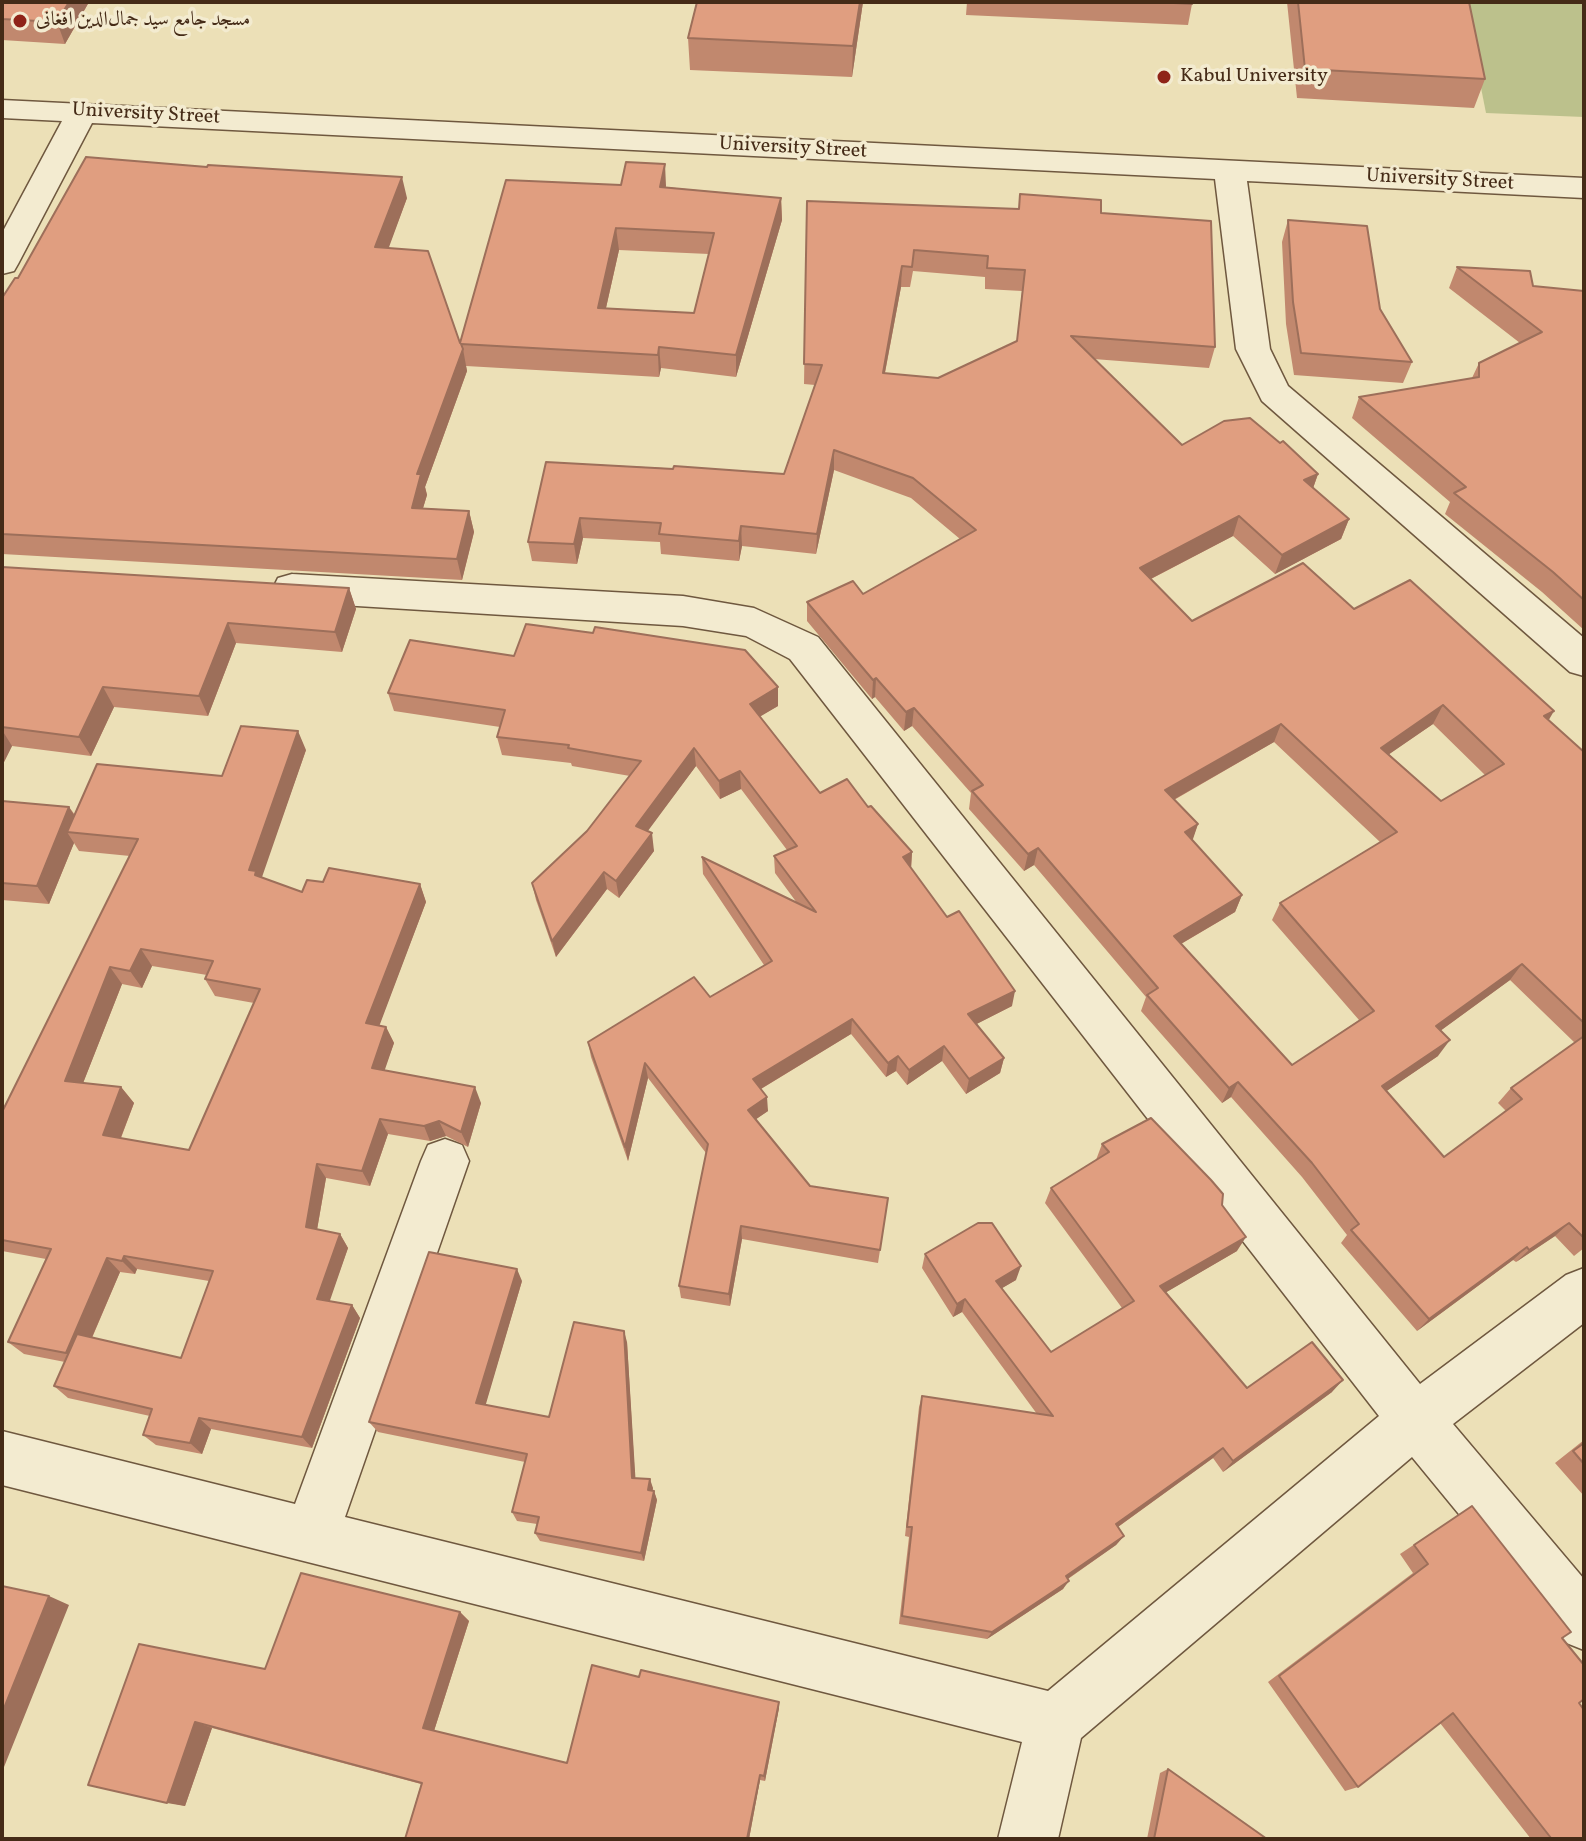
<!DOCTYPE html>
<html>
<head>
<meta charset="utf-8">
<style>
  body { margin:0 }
  #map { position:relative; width:1586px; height:1841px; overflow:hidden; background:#ece0b7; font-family:Vollkorn,serif }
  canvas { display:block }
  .frame { position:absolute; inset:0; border:4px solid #452b17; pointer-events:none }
</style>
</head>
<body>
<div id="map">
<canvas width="1586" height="1841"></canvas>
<div class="frame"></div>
</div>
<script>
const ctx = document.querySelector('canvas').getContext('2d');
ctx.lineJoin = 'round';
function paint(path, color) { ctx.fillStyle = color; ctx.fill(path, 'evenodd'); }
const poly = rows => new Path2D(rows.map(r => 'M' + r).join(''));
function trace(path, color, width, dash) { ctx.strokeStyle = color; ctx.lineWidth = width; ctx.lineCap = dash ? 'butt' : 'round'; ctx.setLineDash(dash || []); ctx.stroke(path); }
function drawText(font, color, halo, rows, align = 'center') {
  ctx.font = font + ' Vollkorn,Amiri,serif'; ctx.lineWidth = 7; ctx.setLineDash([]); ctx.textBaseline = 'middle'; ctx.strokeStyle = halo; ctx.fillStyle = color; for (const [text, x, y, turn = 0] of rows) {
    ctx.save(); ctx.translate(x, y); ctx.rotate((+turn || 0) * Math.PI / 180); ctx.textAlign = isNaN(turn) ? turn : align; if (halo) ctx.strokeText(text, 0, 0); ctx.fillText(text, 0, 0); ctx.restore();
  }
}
const green = poly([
  [1464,2,1584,2,1584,117,1486,113]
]);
const minor = poly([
  [2,100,1584,178,1584,198,1247,181,1270,349,1288,386,1584,638,1584,676,1570,672,1262,401,1236,349,1215,179,92,123,18,264,14,271,2,274,2,233,62,121,2,118,2,100],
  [292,574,683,596,754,608,818,637,1420,1384,1566,1275,1584,1268,1584,1323,1453,1424,1584,1579,1584,1650,1564,1642,1412,1457,1081,1738,1058,1839,998,1839,1022,1742,2,1485,2,1431,295,1504,421,1161,428,1145,445,1139,462,1145,469,1161,345,1517,1048,1691,1379,1416,790,659,746,636,683,626,292,602,278,598,273,588,278,578,292,574]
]);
const wall = poly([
  [2,2,89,2,65,44,2,40],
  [697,2,863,2,852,77,690,70,688,38],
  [967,2,1192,2,1192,4,1188,25,966,15],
  [1287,2,1469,2,1485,79,1474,108,1297,98],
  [666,187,781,198,782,220,736,377,661,368,659,377,466,366,467,371,425,487,427,495,423,508,469,511,474,532,462,580,2,554,2,298,18,278,407,198,388,248,460,343],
  [619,250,709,254,694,313,606,308],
  [807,201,1101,213,1215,347,1209,368,1094,359,1182,445,1318,474,1313,488,1349,519,1341,539,1275,574,1233,536,1151,579,1192,621,1354,609,1549,720,1584,752,1584,1248,1574,1256,1555,1236,1516,1262,1513,1260,1417,1331,1341,1243,1347,1235,1302,1177,1231,1097,1222,1103,1141,1011,1146,997,1034,865,1024,871,969,809,971,793,912,726,904,731,875,697,872,699,807,621,807,602,863,594,960,539,911,498,834,470,816,554,742,546,739,561,661,554,660,542,583,538,577,564,532,561,528,542,546,462,784,474,815,385,804,384],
  [913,271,985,277,985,289,1022,291,1017,341,938,378,885,373,901,287,910,287],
  [1433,724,1485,775,1441,801,1389,754],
  [1274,742,1380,842,1280,903,1272,920,1359,1020,1292,1065,1181,944,1235,912,1242,895,1192,840,1198,824,1174,800],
  [1510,980,1575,1043,1511,1088,1498,1103,1506,1111,1444,1157,1386,1091,1438,1056,1440,1031],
  [1288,220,1380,309,1412,362,1403,383,1294,375,1286,324,1282,242],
  [1457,267,1533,286,1584,291,1584,630,1542,592,1445,514,1450,502,1352,418,1359,397,1472,378,1479,363,1520,343,1449,288],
  [2,567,349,588,356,609,342,652,236,643,208,716,114,707,91,756,12,746,2,766],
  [514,656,778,687,778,706,760,716,820,793,868,807,912,852,911,868,1012,1006,976,1024,1004,1058,1000,1073,966,1094,942,1061,907,1085,896,1071,886,1077,851,1034,761,1089,768,1111,756,1119,810,1186,888,1198,878,1263,742,1239,730,1306,681,1298,679,1286,706,1153,648,1078,628,1161,591,1057,588,1042,710,997,764,965,703,874,702,857,797,903,775,873,774,856,787,850,741,789,720,799,696,766,647,831,654,851,619,898,607,889,556,957,536,900,532,883,587,831,630,776,572,766,571,763,502,755,497,737,500,727,394,711,388,693],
  [306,750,261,877,302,892,323,882,420,884,426,902,379,1025,386,1027,394,1043,384,1070,481,1103,468,1147,446,1136,430,1141,388,1134,370,1186,326,1178,317,1230,340,1234,348,1248,329,1301,352,1305,360,1318,312,1448,211,1429,202,1454,156,1445,143,1435,150,1416,68,1398,54,1386,65,1362,24,1354,8,1342,46,1259,2,1251,2,1112,130,856,79,851,74,843,49,904,2,900,2,801,69,807,75,815,222,776],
  [152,966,207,975,205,979,215,996,254,1003,189,1150,121,1138,134,1103,121,1087,83,1083,122,984,142,988],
  [137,1269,209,1281,181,1358,92,1338,120,1272,135,1274],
  [1102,1144,1222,1205,1237,1251,1166,1292,1247,1388,1332,1392,1223,1472,1213,1458,1118,1527,1124,1536,1116,1545,1068,1579,1063,1589,987,1639,899,1624,909,1537,905,1536,919,1407,922,1396,1037,1414,962,1312,953,1317,922,1268,925,1254,1016,1280,1002,1288,1051,1352,1122,1308,1045,1203,1051,1188,1096,1160],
  [522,1281,485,1405,549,1417,627,1342,635,1478,653,1488,652,1491,654,1491,657,1500,644,1561,540,1541,535,1533,537,1524,517,1521,512,1512,525,1462,378,1432,369,1422],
  [1584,1440,1584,1496,1555,1463],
  [1472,1506,1562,1638,1579,1703,1584,1839,1531,1839,1440,1723,1358,1787,1345,1791,1268,1682,1413,1573,1400,1554],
  [460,1612,469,1621,434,1731,567,1763,639,1677,779,1702,779,1708,765,1781,760,1780,749,1839,405,1839,421,1784,212,1728,185,1806,88,1785,265,1669],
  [1168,1769,1267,1839,1147,1839,1160,1773]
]);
const shadedWall = poly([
  [69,2,89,2,65,44,57,22],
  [860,2,863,2,852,77,853,46],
  [665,164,666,186,662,208,660,187],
  [402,177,407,198,381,269,375,247],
  [781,198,782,220,736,377,736,355],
  [616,228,619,250,601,330,598,308],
  [902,266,901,287,881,393,883,373],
  [659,347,661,368,659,377,658,355],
  [463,349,467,371,425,487,427,495,417,528,412,508,417,474],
  [834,450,834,470,816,554,817,534],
  [1318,474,1311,494,1304,480],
  [469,511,474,532,462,580,457,559],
  [1239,516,1233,536,1135,587,1140,568],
  [580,518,583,538,577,564,574,544],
  [1349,519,1341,539,1275,574,1282,555],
  [741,526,742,546,739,561,739,541],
  [349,588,356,609,342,652,335,632],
  [228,623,236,643,208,716,199,696],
  [876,678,875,697,872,699,873,680],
  [103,687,114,707,91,756,79,737],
  [778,687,778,706,751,722,750,704],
  [1443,705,1433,724,1372,766,1381,748],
  [914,708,912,726,904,731,906,712],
  [1554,711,1543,730,1544,716],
  [1281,724,1274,742,1159,808,1165,790],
  [2,730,12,746,2,766],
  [298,731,306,750,261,880,249,870],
  [694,748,696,766,639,843,636,826],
  [740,771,741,789,720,799,719,781],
  [69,807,81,826,67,832,74,843,49,904,37,886],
  [1198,824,1192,842,1185,832],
  [652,833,654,851,619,898,616,881],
  [1038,848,1034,865,1024,871,1028,854],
  [912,852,911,869,903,857],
  [604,872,607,889,556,957,552,941],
  [420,884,426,902,374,1040,366,1023],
  [1242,895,1235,912,1167,952,1174,936],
  [141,949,152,966,142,988,130,971],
  [1522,964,1510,980,1425,1042,1436,1026],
  [110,967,122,984,78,1096,65,1081],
  [1015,991,1012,1006,965,1030,968,1014],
  [852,1019,851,1034,754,1093,753,1079],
  [386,1027,394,1043,380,1084,372,1068],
  [1450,1040,1438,1056,1372,1101,1382,1086],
  [944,1046,942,1061,907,1085,909,1070],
  [898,1056,896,1071,886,1077,888,1063],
  [1004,1058,1000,1073,966,1094,969,1079],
  [645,1063,648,1078,628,1161,625,1147],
  [1238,1082,1231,1097,1222,1103,1229,1088],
  [121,1087,134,1103,116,1150,103,1135],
  [475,1087,481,1103,468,1147,461,1132],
  [767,1097,768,1111,749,1124,748,1110],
  [380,1119,388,1134,370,1186,362,1171],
  [439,1121,446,1136,430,1141,424,1126],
  [317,1164,326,1178,315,1241,306,1227],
  [1569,1223,1555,1236,1516,1262,1529,1250],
  [741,1226,742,1239,730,1306,729,1294],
  [340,1234,348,1248,326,1312,317,1299],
  [1246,1237,1237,1251,1153,1300,1160,1286],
  [1527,1247,1513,1260,1417,1331,1429,1319],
  [124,1256,137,1269,135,1274,122,1261],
  [107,1258,120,1272,80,1365,66,1353],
  [1021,1266,1016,1280,992,1294,996,1281],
  [517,1269,522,1281,483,1414,476,1403],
  [965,1299,962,1312,953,1317,957,1304],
  [352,1305,360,1318,312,1448,302,1437],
  [624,1331,627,1342,636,1487,632,1478],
  [1343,1380,1332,1392,1223,1472,1233,1461],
  [199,1418,211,1429,202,1454,190,1443],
  [1223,1448,1213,1458,1108,1534,1116,1524],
  [650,1479,653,1488,651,1499,648,1490],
  [654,1491,657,1500,644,1561,641,1553],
  [1124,1536,1116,1545,1060,1584,1066,1576],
  [1069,1581,1063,1589,987,1639,992,1632],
  [49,1596,69,1605,2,1772,2,1713],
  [460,1612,469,1621,433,1734,423,1728],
  [779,1702,779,1708,765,1781,764,1776],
  [195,1722,212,1728,185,1806,167,1803],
  [760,1775,760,1780,749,1839,747,1839]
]);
const building = poly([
  [2,2,69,2,57,22,2,19,2,2],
  [697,2,860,2,853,46,688,38,697,2],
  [1156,2,1192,2,1192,4,1156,2],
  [1298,2,1469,2,1485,79,1305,69,1298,2],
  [86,157,207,167,208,165,402,177,375,247,428,251,460,343,506,180,621,185,626,162,665,164,660,187,781,198,736,355,659,347,658,355,461,344,463,349,417,474,421,474,412,508,469,511,457,559,2,534,2,298,15,278,18,278,86,157],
  [616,228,714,233,694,313,598,308,616,228],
  [1020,194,1101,200,1101,213,1211,221,1215,347,1071,336,1182,445,1224,421,1250,418,1280,443,1283,441,1318,474,1304,480,1349,519,1282,555,1239,516,1140,568,1192,621,1303,563,1354,609,1410,580,1554,711,1544,716,1584,752,1584,1023,1522,964,1436,1026,1450,1040,1382,1086,1444,1157,1522,1099,1511,1088,1584,1036,1584,1238,1569,1223,1529,1250,1527,1247,1429,1319,1351,1230,1359,1224,1312,1163,1238,1082,1229,1088,1147,995,1158,988,1038,848,1028,854,972,791,983,785,914,708,906,712,876,678,873,680,807,602,853,581,863,594,976,530,913,478,834,450,817,534,741,526,739,541,659,534,661,523,580,518,574,544,528,542,546,462,673,469,674,466,784,474,822,365,804,364,807,201,1019,209,1020,194],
  [914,250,988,256,987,268,1025,270,1017,341,938,378,883,373,902,266,912,267,914,250],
  [1443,705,1504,764,1441,801,1381,748,1443,705],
  [1281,724,1397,832,1280,903,1374,1011,1292,1065,1174,936,1242,895,1185,832,1198,824,1165,790,1281,724],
  [1288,220,1367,226,1380,309,1412,362,1301,353,1293,302,1288,220],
  [1457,267,1530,271,1533,286,1584,291,1584,600,1553,572,1454,493,1466,487,1359,397,1479,377,1479,363,1542,332,1457,267],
  [2,567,349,588,335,632,228,623,199,696,103,687,79,737,2,727,2,567],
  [526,624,593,633,595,627,745,650,778,687,750,704,820,793,847,779,868,807,871,806,912,852,903,857,947,917,959,911,1015,991,968,1014,1004,1058,969,1079,944,1046,909,1070,898,1056,888,1063,852,1019,753,1079,767,1097,748,1110,810,1186,888,1198,880,1250,741,1226,729,1294,679,1286,708,1144,645,1063,625,1147,588,1042,694,977,710,997,772,961,702,857,816,912,774,856,797,846,740,771,719,781,694,748,636,826,652,833,616,881,604,872,552,941,532,883,587,831,641,761,568,748,569,745,497,737,505,710,388,693,410,640,514,656,526,624],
  [241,726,298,731,249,870,256,871,255,875,302,892,307,880,323,882,329,868,420,884,366,1023,386,1027,372,1068,475,1087,461,1132,439,1121,424,1126,380,1119,362,1171,317,1164,306,1227,340,1234,317,1299,352,1305,302,1437,199,1418,190,1443,143,1435,152,1409,54,1386,77,1334,181,1358,213,1271,124,1256,122,1261,107,1258,66,1353,8,1342,51,1249,2,1240,2,1112,138,839,67,832,97,764,222,776,241,726],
  [141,949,213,961,205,979,260,989,189,1150,103,1135,121,1087,65,1081,110,967,130,971,141,949],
  [2,801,69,807,37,886,2,883,2,801],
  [1151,1118,1211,1180,1223,1194,1222,1205,1246,1237,1160,1286,1247,1388,1312,1342,1343,1380,1233,1461,1223,1448,1116,1524,1124,1536,1066,1576,1069,1581,992,1632,902,1616,912,1527,907,1527,922,1396,1053,1416,965,1299,957,1304,925,1254,978,1223,992,1223,1021,1266,996,1281,1051,1352,1134,1301,1051,1188,1109,1152,1102,1144,1151,1118],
  [429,1252,517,1269,476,1403,549,1417,574,1322,624,1331,632,1478,650,1479,648,1490,654,1491,641,1553,535,1533,539,1517,512,1512,527,1454,369,1422,429,1252],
  [1584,1443,1584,1464,1573,1451,1584,1443],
  [1472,1506,1571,1632,1562,1638,1584,1665,1584,1699,1579,1703,1584,1710,1584,1839,1550,1839,1551,1838,1453,1713,1358,1787,1279,1676,1428,1564,1414,1545,1472,1506],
  [301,1573,460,1612,423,1728,567,1763,592,1665,639,1677,641,1670,779,1702,764,1776,760,1775,747,1839,405,1839,422,1783,195,1722,167,1803,88,1785,139,1644,265,1669,301,1573],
  [2,1586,49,1596,2,1713,2,1586],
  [1168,1769,1267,1839,1154,1839,1168,1769]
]);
const markers = [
  [20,21,8,"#8f2418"],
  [1164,77,8,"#8f2418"]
];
const farPoinames = [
  ["مسجد جامع سید جمال‌الدین افغانی",36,21],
  ["Kabul University",1180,77]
];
const farStreetnames = [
  ["University Street",146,115,3],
  ["University Street",793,149,3],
  ["University Street",1440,181,3]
];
paint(green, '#bcc18c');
trace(minor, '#6f583f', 3);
paint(minor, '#f3ebd0');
paint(wall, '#c1886e');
paint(shadedWall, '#9d6f5a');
paint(building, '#e09e80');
trace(building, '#9d6f5a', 2);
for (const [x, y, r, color] of markers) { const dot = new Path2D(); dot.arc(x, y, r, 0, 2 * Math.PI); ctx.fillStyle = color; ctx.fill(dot); trace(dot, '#f3ebd0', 3); }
drawText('20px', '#452b17', '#f3ebd0', farPoinames, 'left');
drawText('20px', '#452b17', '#f3ebd0', farStreetnames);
</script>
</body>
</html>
